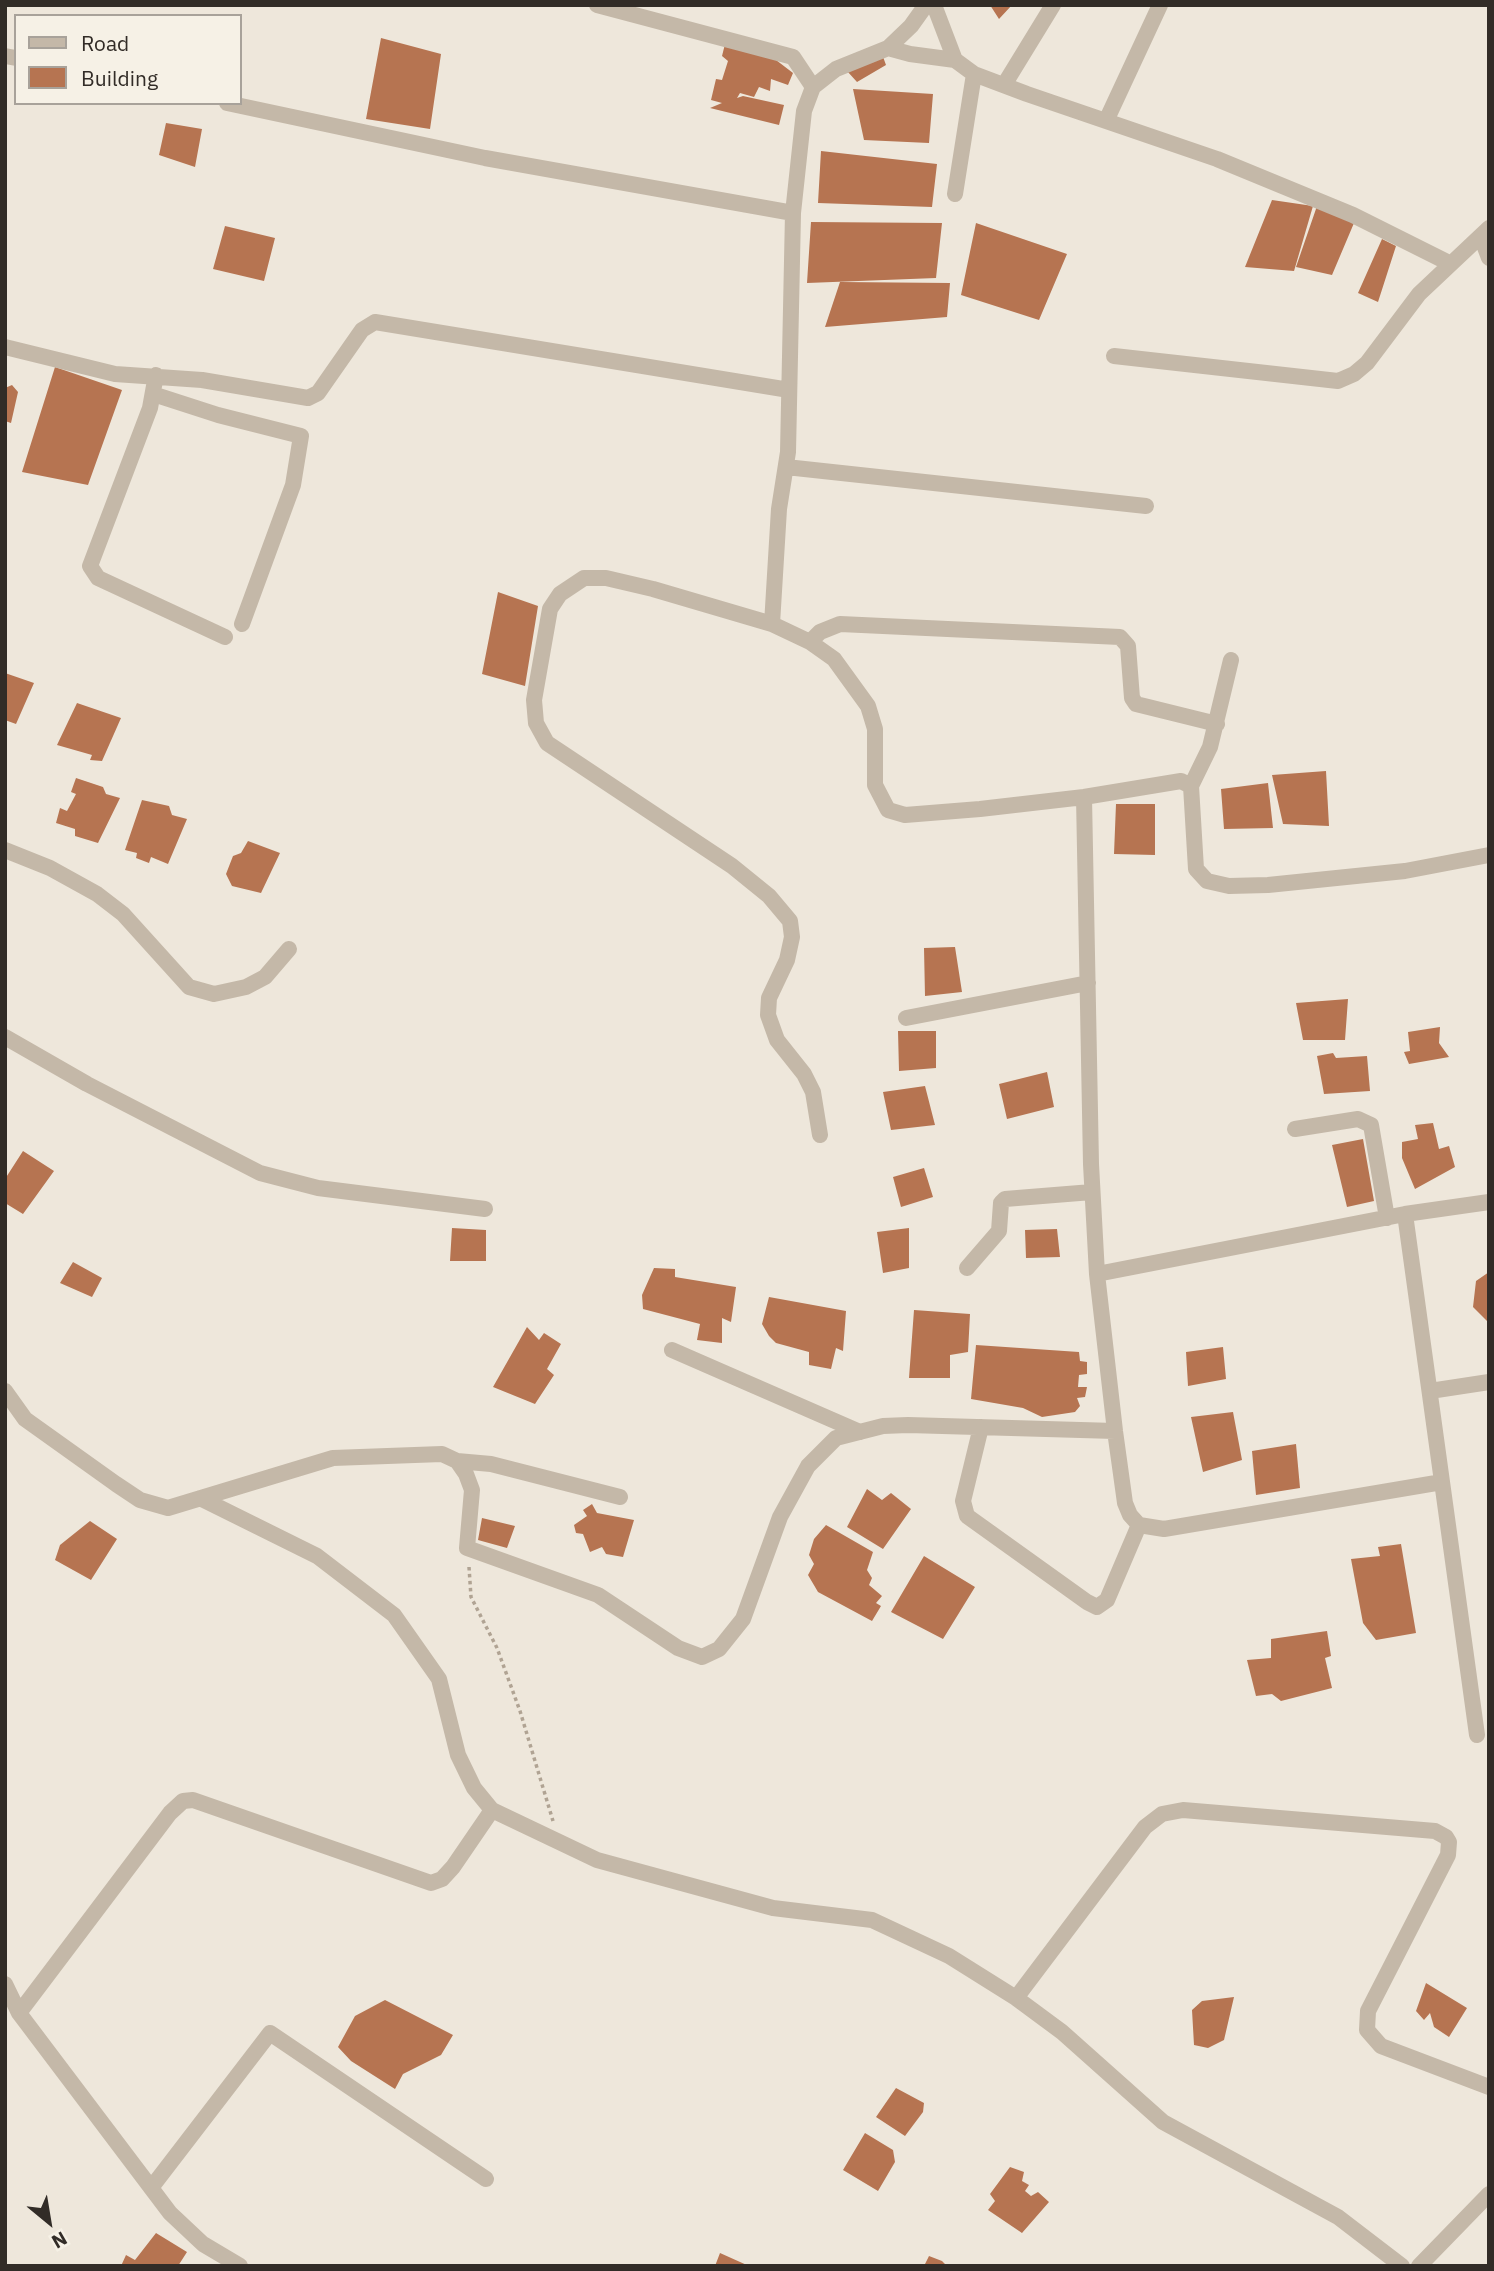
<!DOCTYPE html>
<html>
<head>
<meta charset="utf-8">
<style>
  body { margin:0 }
  #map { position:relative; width:1494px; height:2271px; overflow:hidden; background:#eee7db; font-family:"IBM Plex Sans",sans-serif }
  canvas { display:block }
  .frame { position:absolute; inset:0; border:7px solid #322c27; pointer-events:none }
  .legend { position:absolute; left:14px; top:14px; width:228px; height:91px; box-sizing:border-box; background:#f6f1e6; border:2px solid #a8a29a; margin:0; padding:9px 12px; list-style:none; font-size:21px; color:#322c27 }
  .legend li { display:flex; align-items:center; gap:14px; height:35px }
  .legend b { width:35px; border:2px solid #a8a29a }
  .north { position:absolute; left:14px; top:2187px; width:70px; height:70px; -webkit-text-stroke:5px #f6f1e6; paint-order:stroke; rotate:150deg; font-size:19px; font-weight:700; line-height:28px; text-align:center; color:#322c27 }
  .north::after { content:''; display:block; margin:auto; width:24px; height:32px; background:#322c27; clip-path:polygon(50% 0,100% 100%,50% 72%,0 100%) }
</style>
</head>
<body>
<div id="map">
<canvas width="1494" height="2271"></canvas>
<div class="frame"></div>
<ul class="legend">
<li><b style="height:9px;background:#c4b8a8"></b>Road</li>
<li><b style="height:19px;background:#b67451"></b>Building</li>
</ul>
<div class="north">N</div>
</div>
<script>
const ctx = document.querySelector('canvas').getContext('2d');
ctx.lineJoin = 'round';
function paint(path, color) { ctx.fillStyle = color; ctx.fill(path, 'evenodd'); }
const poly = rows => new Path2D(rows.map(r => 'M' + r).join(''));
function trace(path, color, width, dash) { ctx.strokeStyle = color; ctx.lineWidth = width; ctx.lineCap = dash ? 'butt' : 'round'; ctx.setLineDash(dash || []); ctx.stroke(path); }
const building = poly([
  [990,5,1012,5,999,19],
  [381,38,441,54,430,129,366,119],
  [725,44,776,60,793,73,788,85,771,79,770,91,759,87,754,97,740,93,737,98,743,96,784,105,779,125,710,108,722,103,711,100,716,79,722,80,728,61,722,56],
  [882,54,886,65,857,82,847,71],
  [853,89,933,94,929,143,864,140],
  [166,123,202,129,195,167,159,155],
  [821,151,937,164,932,207,818,203],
  [1272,200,1313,206,1294,271,1245,267],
  [1317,206,1354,223,1332,275,1296,267],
  [811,222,942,223,936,278,807,283],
  [976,223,1067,254,1039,320,961,295],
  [225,226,275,238,264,281,213,269],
  [1382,239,1396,246,1378,302,1358,293],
  [840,282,950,283,947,317,825,327],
  [55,367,122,390,88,485,22,472],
  [12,385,18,392,11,423,5,421,5,388],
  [498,592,538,606,525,686,482,674],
  [5,673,34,683,16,724,5,720],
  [77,703,121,718,102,761,90,760,92,755,57,745],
  [1326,771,1329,826,1283,824,1272,775],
  [76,778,103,787,106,794,120,798,98,843,75,836,75,829,56,823,60,808,67,811,76,794,71,792],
  [1268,783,1273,828,1224,829,1221,789],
  [142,800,169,806,172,815,187,819,168,864,151,857,149,863,136,858,137,853,125,850],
  [1116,804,1155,804,1155,855,1114,854],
  [248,841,280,853,261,893,232,886,226,874,233,856,241,853],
  [955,947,962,992,925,996,924,948],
  [1348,999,1345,1040,1303,1040,1296,1003],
  [1440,1027,1439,1043,1449,1057,1409,1064,1404,1052,1410,1051,1408,1032],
  [898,1031,936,1031,936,1068,899,1071],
  [1333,1053,1336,1058,1367,1056,1370,1091,1324,1094,1317,1056],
  [1047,1072,1054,1107,1007,1119,999,1084],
  [925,1086,935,1125,891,1130,883,1092],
  [1433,1123,1439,1149,1449,1146,1455,1167,1415,1189,1402,1158,1402,1142,1418,1139,1415,1125],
  [1363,1139,1374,1201,1347,1207,1332,1145],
  [23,1151,54,1171,23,1214,5,1203,5,1179],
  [924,1168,933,1197,901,1207,893,1177],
  [452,1228,486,1230,486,1261,450,1261],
  [909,1228,909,1268,883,1273,877,1232],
  [1057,1229,1060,1257,1026,1258,1025,1230],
  [73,1262,102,1278,92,1297,60,1283],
  [654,1268,675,1269,675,1277,736,1287,731,1322,722,1318,722,1343,697,1340,700,1324,643,1309,642,1295],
  [1489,1272,1489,1323,1473,1307,1476,1281],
  [769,1297,846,1311,843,1351,836,1348,831,1369,809,1365,809,1352,776,1343,769,1336,762,1324],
  [914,1310,970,1314,968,1352,950,1355,950,1378,909,1378],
  [527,1327,539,1340,544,1333,561,1344,547,1369,554,1375,535,1404,493,1387],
  [976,1345,1079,1352,1080,1361,1087,1362,1087,1374,1079,1375,1078,1387,1087,1387,1085,1397,1077,1398,1080,1406,1075,1412,1042,1417,1023,1408,971,1399],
  [1223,1347,1226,1379,1188,1386,1186,1352],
  [1233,1412,1242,1460,1203,1472,1191,1417],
  [1296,1444,1300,1488,1256,1495,1252,1451],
  [867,1489,882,1500,891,1493,911,1509,883,1549,847,1527],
  [592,1504,597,1513,634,1520,623,1557,606,1554,602,1547,590,1552,583,1534,576,1533,574,1525,587,1516,583,1510],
  [482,1518,515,1526,507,1548,478,1540],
  [90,1521,117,1539,91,1580,55,1560,60,1545],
  [826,1525,873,1552,867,1570,872,1578,869,1585,882,1596,876,1603,881,1606,872,1621,818,1592,808,1575,814,1564,809,1555,814,1539],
  [1401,1544,1416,1633,1376,1640,1363,1623,1351,1559,1380,1556,1378,1547],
  [924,1556,975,1587,943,1639,891,1612],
  [1327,1631,1331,1656,1325,1658,1332,1688,1281,1701,1272,1694,1256,1696,1247,1660,1271,1658,1271,1639],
  [1426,1983,1467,2008,1449,2037,1434,2027,1430,2013,1424,2020,1416,2011],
  [1234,1997,1224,2040,1208,2048,1194,2045,1192,2010,1202,2001],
  [385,2000,453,2035,441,2055,403,2074,395,2089,351,2061,338,2047,355,2016],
  [896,2088,924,2103,923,2112,905,2136,876,2117],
  [865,2133,893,2150,895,2162,878,2191,843,2170],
  [1010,2167,1024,2172,1022,2181,1029,2185,1025,2191,1031,2196,1038,2192,1049,2202,1022,2233,988,2210,995,2201,990,2194],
  [156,2233,187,2252,178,2266,121,2266,126,2255,135,2260],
  [720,2253,749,2266,715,2266],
  [929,2256,942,2261,947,2266,924,2266]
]);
const path = poly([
  [469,1567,471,1597,497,1648,520,1711,553,1821]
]);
const minor = poly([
  [597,5,793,57,813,87],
  [934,5,955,60],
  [888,48,910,54,955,60,974,74,1027,94,1217,159,1353,215,1449,263],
  [5,56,16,58],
  [1004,85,1053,5],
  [227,103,485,158,793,213,804,111,813,87,836,69,888,48,911,26,926,5],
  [1106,121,1160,5],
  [955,194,974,74],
  [793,213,788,452,779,509,772,624,810,642,834,659,868,706,875,729,875,785,888,810,905,815,980,809,1084,797,1181,781,1191,786,1196,869,1207,881,1229,886,1268,885,1405,871,1489,855],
  [1481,237,1489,258],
  [5,347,115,374,202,380,308,398,318,393,362,330,375,322,789,390],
  [1114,356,1338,381,1354,374,1367,363,1419,294,1489,228],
  [156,375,150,408,90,566,98,578,225,637],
  [153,394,218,415,301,436,293,485,242,624],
  [786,467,1146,506],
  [772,624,653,589,606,578,584,578,560,594,550,609,534,700,536,723,547,743,732,866,769,896,790,921,792,937,787,960,769,998,768,1015,777,1040,804,1074,813,1092,820,1135],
  [810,642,820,632,840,624,1120,637,1128,646,1132,698,1136,704,1217,724],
  [1191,786,1210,747,1231,660],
  [1084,797,1091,1164,1097,1274,1115,1431,1125,1503,1130,1515,1139,1525,1164,1529,1442,1482],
  [5,850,50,868,97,894,123,914,189,987,214,994,246,987,265,977,289,949],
  [906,1018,1088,983],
  [5,1037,87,1084,260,1173,318,1188,485,1209],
  [1295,1129,1358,1119,1371,1125,1387,1218],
  [1405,1214,1477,1735],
  [967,1268,999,1231,1001,1203,1005,1199,1092,1192],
  [1097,1274,1405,1214,1489,1202],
  [672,1350,860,1432],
  [5,1391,25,1419,116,1484,140,1500,168,1508,333,1458,442,1454,457,1461,466,1474,472,1490,467,1548,598,1595,678,1648,702,1657,719,1649,743,1619,780,1517,808,1466,836,1438,883,1426,908,1425,1115,1431],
  [1430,1391,1489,1382],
  [981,1427,963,1501,967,1516,1087,1602,1097,1607,1107,1600,1139,1525],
  [457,1461,491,1464,620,1497],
  [200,1498,317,1556,394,1615,439,1679,458,1755,474,1788,492,1810,597,1860,773,1908,872,1920,949,1956,1016,1998,1062,2032,1163,2122,1338,2217,1402,2266],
  [5,1984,19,2013,170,2213,203,2244,240,2266],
  [1016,1998,1145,1827,1162,1814,1183,1810,1435,1831,1446,1837,1449,1842,1448,1855,1368,2011,1367,2030,1381,2046,1489,2087],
  [19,2013,170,1813,183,1801,193,1800,431,1883,442,1879,453,1867,492,1810],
  [151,2188,270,2033,486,2179],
  [1419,2266,1489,2194]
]);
paint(building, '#b67451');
trace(path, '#b0a393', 3.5, [3.5, 3.5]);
trace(minor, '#c4b8a8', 16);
</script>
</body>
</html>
